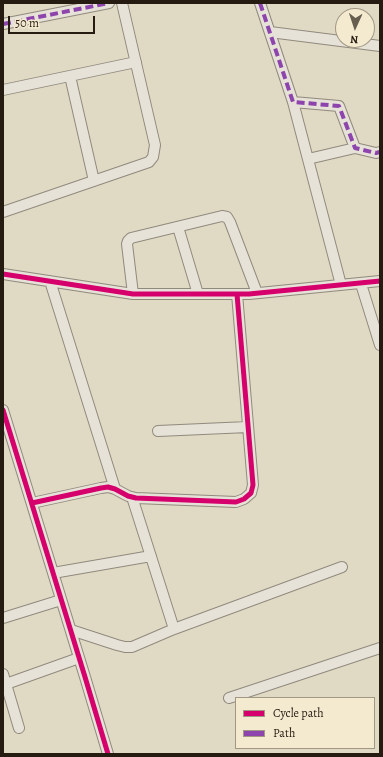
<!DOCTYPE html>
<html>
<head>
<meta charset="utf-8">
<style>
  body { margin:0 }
  #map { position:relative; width:383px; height:757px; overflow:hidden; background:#e0d9c4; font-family:Alegreya,serif }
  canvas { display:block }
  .frame { position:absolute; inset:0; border:4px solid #251b10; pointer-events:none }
  .legend { position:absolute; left:235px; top:697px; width:140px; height:52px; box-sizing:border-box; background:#f3ead0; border:1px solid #a19783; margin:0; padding:5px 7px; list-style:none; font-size:12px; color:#251b10 }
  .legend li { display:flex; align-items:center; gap:8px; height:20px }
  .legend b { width:20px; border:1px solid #a19783 }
  .north { position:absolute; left:335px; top:8px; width:40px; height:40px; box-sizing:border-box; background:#f3ead0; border:1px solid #a19783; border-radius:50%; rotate:183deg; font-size:11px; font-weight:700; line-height:16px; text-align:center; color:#251b10 }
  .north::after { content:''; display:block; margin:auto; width:14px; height:18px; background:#665e4f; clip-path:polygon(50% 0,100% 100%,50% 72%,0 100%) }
  .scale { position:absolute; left:8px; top:16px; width:87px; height:18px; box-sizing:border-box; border:2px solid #251b10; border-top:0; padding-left:5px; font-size:12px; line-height:14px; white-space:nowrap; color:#251b10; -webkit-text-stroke:3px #f3ead0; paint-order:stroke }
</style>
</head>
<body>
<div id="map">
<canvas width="383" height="757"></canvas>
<div class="frame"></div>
<ul class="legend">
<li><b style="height:5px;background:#d6006c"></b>Cycle path</li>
<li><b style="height:5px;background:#8e44ad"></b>Path</li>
</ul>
<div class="north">N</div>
<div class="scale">50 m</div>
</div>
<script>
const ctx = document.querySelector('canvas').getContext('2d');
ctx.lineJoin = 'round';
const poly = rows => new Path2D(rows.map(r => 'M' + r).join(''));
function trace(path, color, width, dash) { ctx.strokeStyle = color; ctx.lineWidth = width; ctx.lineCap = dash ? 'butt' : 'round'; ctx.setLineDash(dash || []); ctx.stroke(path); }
const street = poly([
  [260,3,293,102,341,285],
  [3,24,109,3],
  [270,32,380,46],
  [70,76,94,181],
  [3,90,136,62],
  [293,102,339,106,355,148,376,153,380,152],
  [308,159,355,148],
  [3,212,149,162,153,157,155,145,122,3],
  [178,227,198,294],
  [3,274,133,294,249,294,380,281],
  [50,281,115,489],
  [361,284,380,345],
  [133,294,127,244,128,241,131,238,222,216,227,217,230,222,257,293],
  [3,410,85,677,108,754],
  [158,431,248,427],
  [132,497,174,629],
  [32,503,101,488,108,487,115,489,128,496,136,498,236,502,244,499,251,493,253,485,237,294],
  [53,573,151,556],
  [3,618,61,600],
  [71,630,117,645,125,647,132,647,174,629,342,567],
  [3,674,19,728],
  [6,684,79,658],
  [229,698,380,648]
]);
const quiet = poly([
  [260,3,293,102,339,106,355,148,376,153,380,152],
  [3,24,109,3]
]);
const cycleway = poly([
  [3,274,133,294,249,294,380,281],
  [3,410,85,677,108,754],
  [32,503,101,488,108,487,115,489,128,496,136,498,236,502,244,499,251,493,253,485,237,294]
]);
trace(street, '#908a7d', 12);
trace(street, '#e7e2d8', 10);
trace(quiet, '#8e44ad', 4, [8, 4]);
trace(cycleway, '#d6006c', 5);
</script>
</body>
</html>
